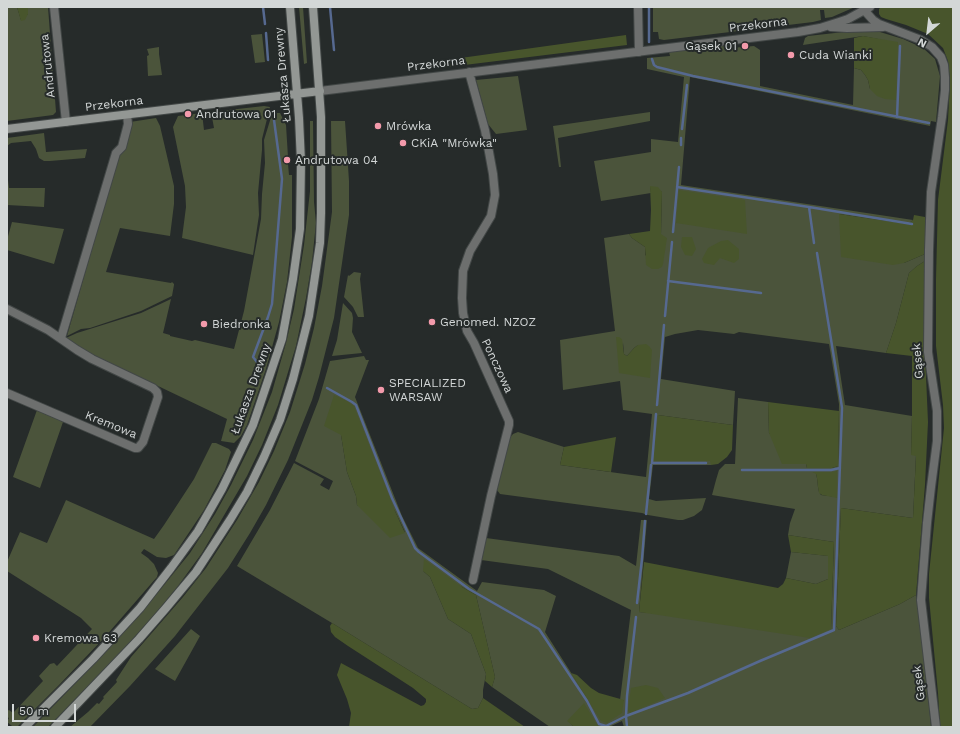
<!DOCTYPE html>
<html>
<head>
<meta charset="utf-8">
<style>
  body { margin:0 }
  #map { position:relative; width:960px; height:734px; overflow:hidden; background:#262b2a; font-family:"Work Sans",sans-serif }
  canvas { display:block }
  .frame { position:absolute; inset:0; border:8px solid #d3d7d7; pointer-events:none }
  .north { position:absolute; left:908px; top:12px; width:40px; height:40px; -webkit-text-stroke:3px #262b2a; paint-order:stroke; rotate:208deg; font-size:11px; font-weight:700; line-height:16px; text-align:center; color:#d3d7d7 }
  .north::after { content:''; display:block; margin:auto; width:14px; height:18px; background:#d3d7d7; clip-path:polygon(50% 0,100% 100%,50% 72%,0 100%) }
  .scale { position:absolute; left:12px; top:704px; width:64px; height:18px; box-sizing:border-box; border:2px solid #d3d7d7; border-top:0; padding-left:5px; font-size:12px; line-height:14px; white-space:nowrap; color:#d3d7d7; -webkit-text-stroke:3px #262b2a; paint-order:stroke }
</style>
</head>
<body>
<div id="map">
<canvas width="960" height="734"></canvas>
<div class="frame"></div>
<div class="north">N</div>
<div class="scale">50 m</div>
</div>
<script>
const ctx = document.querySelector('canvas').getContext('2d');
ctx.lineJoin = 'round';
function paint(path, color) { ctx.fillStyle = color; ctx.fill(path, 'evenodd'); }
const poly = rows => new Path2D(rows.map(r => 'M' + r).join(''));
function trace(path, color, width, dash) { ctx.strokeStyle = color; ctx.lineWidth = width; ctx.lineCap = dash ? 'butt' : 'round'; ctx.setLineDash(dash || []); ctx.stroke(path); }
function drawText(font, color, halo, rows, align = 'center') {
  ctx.font = font + ' "Work Sans",sans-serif'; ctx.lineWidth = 4; ctx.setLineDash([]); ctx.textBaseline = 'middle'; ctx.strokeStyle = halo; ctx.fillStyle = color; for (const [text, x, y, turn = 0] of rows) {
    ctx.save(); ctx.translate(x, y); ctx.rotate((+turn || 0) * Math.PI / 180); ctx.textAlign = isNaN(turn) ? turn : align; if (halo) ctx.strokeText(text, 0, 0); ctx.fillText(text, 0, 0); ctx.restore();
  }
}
const green = poly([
  [7,7,17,7,21,20,28,14,28,7,48,7,56,112,53,115,7,121],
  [299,7,303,7,307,63,304,64],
  [653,7,855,7,832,17,825,18,824,10,820,10,821,20,813,22,664,40,659,39,658,32,653,32],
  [862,30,880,32,903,39,923,48,935,59,940,76,936,122,931,121,930,126,690,77,681,185,913,220,908,224,839,214,904,263,925,254,925,261,917,266,909,273,896,323,886,353,836,346,845,405,912,416,911,455,916,455,913,518,841,508,836,626,839,630,900,604,916,595,919,612,928,695,931,727,624,727,622,721,609,727,594,727,598,726,568,721,574,727,550,727,492,687,495,677,476,595,462,587,423,571,430,577,448,619,471,634,486,674,483,690,483,698,478,708,472,709,332,623,237,566,270,510,294,463,324,479,320,485,329,490,333,481,295,461,319,399,330,361,364,356,366,360,369,360,355,397,402,516,418,548,477,591,482,582,544,590,556,596,545,632,602,721,624,700,620,700,631,610,548,569,481,560,486,538,619,556,636,566,641,520,647,520,639,612,831,629,834,542,788,535,790,523,795,509,712,495,716,480,719,470,725,464,735,464,738,398,768,402,769,433,806,464,807,468,832,468,838,466,839,404,829,344,739,332,734,334,698,330,675,334,665,337,661,379,735,391,733,425,658,415,711,461,711,465,653,465,649,499,656,501,706,498,702,510,694,516,683,520,678,520,648,515,642,513,500,494,497,490,509,439,513,434,518,432,564,447,560,465,646,477,652,414,623,410,620,381,563,390,560,340,615,331,604,238,629,234,632,238,645,247,645,256,661,234,662,192,650,187,651,193,601,201,594,161,651,152,651,139,678,142,684,77,647,69,647,58,670,56,669,52,730,45,731,48,754,46,760,50,760,86,853,105,854,68,861,70,865,75,868,80,870,89,878,39,863,36,803,45,805,38,808,36],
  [623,343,624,354,627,356,634,348,638,345,619,373],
  [341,435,395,511,405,532,357,505,356,496,347,472],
  [832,472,837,497,821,495,819,492,818,487,817,478,816,474],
  [262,34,265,62,255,63,251,35],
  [159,47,159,54,162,75,148,76,147,56,149,55,147,49],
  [518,76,527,130,496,134,488,124,476,80],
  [264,106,270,107,262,139,262,150,258,193,259,215,253,255,182,238,186,207,185,186,173,127,178,116,202,113,204,130,214,128,211,112],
  [650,112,650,121,558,138,561,167,559,167,553,126],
  [275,113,280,113,286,125,288,157,286,157,286,163,288,164,289,175,292,175,292,237,287,282,279,322,266,369,247,425,241,436,234,443,221,441,227,419,89,353,66,338,77,333,141,313,171,299,163,333,170,335,170,336,192,341,195,340,234,349,244,311,261,219,262,194,265,163,264,140,272,114],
  [156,118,160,126,174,186,174,204,170,236,120,228,106,272,171,283,172,282,174,284,174,285,172,296,141,311,90,328,81,329,67,336,118,158,124,147,130,122],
  [310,121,313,121,314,202,316,223,312,262,306,298,296,346,278,405,262,445,247,476,202,553,178,586,160,608,123,650,48,727,33,727,98,660,125,631,151,601,190,553,215,514,231,485,253,440,272,392,286,343,294,309,304,245,310,191],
  [331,121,345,121,349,181,349,215,334,318,319,377,312,400,288,460,266,505,250,533,228,568,175,636,130,686,90,727,70,727,88,712,97,703,99,704,104,698,103,697,117,682,116,680,131,657,183,597,206,568,237,520,259,482,274,451,290,412,305,364,314,328,322,286,332,212],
  [44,133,46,152,87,149,85,158,50,161,44,161,39,158,36,149,31,141,11,143,7,146,7,138],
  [7,172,9,188,45,188,44,207,7,205],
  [12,222,64,229,54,264,7,250,7,240],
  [354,272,361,273,360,279,364,317,358,317,353,307,344,297,348,275,349,276],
  [343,303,352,313,353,318,352,332,362,353,332,356,337,340],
  [37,410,63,422,40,488,13,477],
  [212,443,216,443,229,449,231,452,225,470,204,510,174,555,166,558,157,557,144,549,141,553,148,558,154,564,158,573,157,577,104,638,59,685,17,727,12,727,12,726,7,722,9,718,7,717,7,711,9,710,13,713,43,681,39,676,50,664,54,663,57,666,92,629,81,618,7,571,7,562,20,532,47,543,66,500,154,539,164,525,194,479],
  [791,552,829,556,828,579,816,584,786,578],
  [191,629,200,636,175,681,155,669]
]);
const forest = poly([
  [17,7,28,7,28,14,25,20,21,21],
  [881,7,953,7,953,727,940,727,938,693,929,598,929,574,944,428,943,405,936,346,936,279,938,200,948,120,950,81,948,61,943,48,928,34,906,25,886,19,881,17,879,14,879,9],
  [626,35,627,45,440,68,439,61],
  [863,36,898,42,896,100,885,99,877,96,870,89,868,80,865,75,861,70,854,68,854,38],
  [650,186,658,187,662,192,661,234,667,238,663,264,662,267,658,269,652,269,646,265,645,247,632,238,629,234,650,231,651,210],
  [679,190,745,200,747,234,676,223],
  [839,214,908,224,913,220,914,215,925,217,925,254,904,263,893,265,841,257],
  [682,237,692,237,696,249,692,256,685,255,681,247],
  [728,240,739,249,739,259,734,263,720,258,714,265,704,263,702,259,708,248,721,241],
  [925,261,924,330,928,422,925,485,916,595,900,604,839,630,836,626,841,508,913,518,916,456,911,455,912,416,912,356,886,353,896,323,909,273,917,266],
  [616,337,619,337,622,339,624,354,627,356,634,348,638,345,646,344,649,346,652,350,650,378,619,373],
  [334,395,347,401,354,406,395,511,405,533,390,538,357,505,356,496,347,472,341,435,324,426],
  [768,402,839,411,838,466,832,468,807,468,806,464,782,464,769,433],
  [658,415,733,425,732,450,727,457,718,464,711,465,710,461,653,461],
  [616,437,611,472,560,465,564,447],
  [837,471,837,498,822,495,819,493,818,487,817,478,816,474,812,472,832,472],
  [788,535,834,542,831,629,810,638,639,612,644,562,778,588,783,584,786,578,816,584,828,579,828,556,791,552],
  [424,559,462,587,476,595,495,677,492,687,485,681,486,674,471,634,448,619,430,577,423,571],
  [332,623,472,709,478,708,483,698,525,727,349,727,351,713,347,699,337,675,341,663,421,706,424,705,426,702,426,699,413,688,348,646,335,637,331,632,330,626],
  [571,673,577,675,591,688,599,693,624,700,622,713,607,723,601,721],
  [646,685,658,688,665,698,630,713,628,711,631,688],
  [584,703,598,726,594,727,574,727,567,721]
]);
const stream = poly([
  [263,7,265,24],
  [330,7,334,50],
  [649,7,649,42],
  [266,33,268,60],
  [652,59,654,65,657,67,693,76,929,123],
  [897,117,900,46],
  [682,129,687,85],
  [681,145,681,138],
  [677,187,809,207,912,224],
  [809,207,814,243],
  [673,232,679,167],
  [668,281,761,293],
  [665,316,672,242],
  [257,362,253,357,268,317,272,304,282,179,274,120],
  [327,388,352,402,356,405,392,498,415,548,419,552,469,589,539,629,587,701,599,724,606,726,626,716,688,693,760,661,834,630,842,408,841,401,817,253],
  [657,405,664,325],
  [656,414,652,463,706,463],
  [742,470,831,470,840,468],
  [646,514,651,465],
  [637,603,642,559,645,521],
  [627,727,626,716,627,696,636,617]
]);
const street = poly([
  [54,7,66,122],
  [638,7,639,52],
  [864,10,873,20,879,24,921,40,932,47,941,57,944,65,945,77,945,90,942,117,931,192,929,250,928,352,937,411,937,441,931,487,927,523,921,600,936,727],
  [831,27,847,28,883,27],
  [469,72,485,130,493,174,495,195,491,216,470,251,463,271,462,298,463,313,467,331,474,343,509,421,509,425,491,496,473,580],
  [320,91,798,32,820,28,839,22,848,19,870,7],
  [7,309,48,330,77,350,92,359,153,388,157,392,158,397,143,442,138,448,135,448,7,393],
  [61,338,116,153,122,147,128,124,127,115]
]);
const secondary = poly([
  [7,129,320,91],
  [25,727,93,659,140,608,171,568,198,531,222,489,253,425,282,339,293,279,300,229,301,162,299,118,290,7],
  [55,727,139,639,166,608,196,572,230,520,247,492,264,457,280,420,293,379,309,316,320,243,321,213,321,117,313,7]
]);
const markers = [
  [745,46,4,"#f39aab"],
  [791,55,4,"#f39aab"],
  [188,114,4,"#f39aab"],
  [378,126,4,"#f39aab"],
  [403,143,4,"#f39aab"],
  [287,160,4,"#f39aab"],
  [432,322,4,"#f39aab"],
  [204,324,4,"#f39aab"],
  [381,390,4,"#f39aab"],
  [36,638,4,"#f39aab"]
];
const streetNames = [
  ["Przekorna",758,25,-7],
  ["Przekorna",436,64,-7],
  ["Andrutowa",48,66,-96],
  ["Łukasza Drewny",283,75,-95],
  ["Przekorna",114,104,-7],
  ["Gąsek",918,361,-95],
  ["Ponczowa",497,366,65],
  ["Łukasza Drewny",251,389,-70],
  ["Kremowa",111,425,22],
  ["Gąsek",919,683,-97]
];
const poiNames = [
  ["Gąsek 01",737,46,"right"],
  ["Cuda Wianki",799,55],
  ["Andrutowa 01",196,114],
  ["Mrówka",386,126],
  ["CKiA \"Mrówka\"",411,143],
  ["Andrutowa 04",295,160],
  ["Genomed. NZOZ",440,322],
  ["Biedronka",212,324],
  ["SPECIALIZED",389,383],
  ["WARSAW",389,397],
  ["Kremowa 63",44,638]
];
paint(green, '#4b543b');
paint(forest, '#48552c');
trace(stream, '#566990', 2.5);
trace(street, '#424746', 10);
trace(secondary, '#424746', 10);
trace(street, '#6d6f6e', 8);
trace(secondary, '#939794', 8);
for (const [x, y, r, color] of markers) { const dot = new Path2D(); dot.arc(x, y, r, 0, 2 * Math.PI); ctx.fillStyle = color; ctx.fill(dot); trace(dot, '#262b2a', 1.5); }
drawText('12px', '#d3d7d7', '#262b2a', streetNames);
drawText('12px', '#d3d7d7', '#262b2a', poiNames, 'left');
</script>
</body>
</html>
